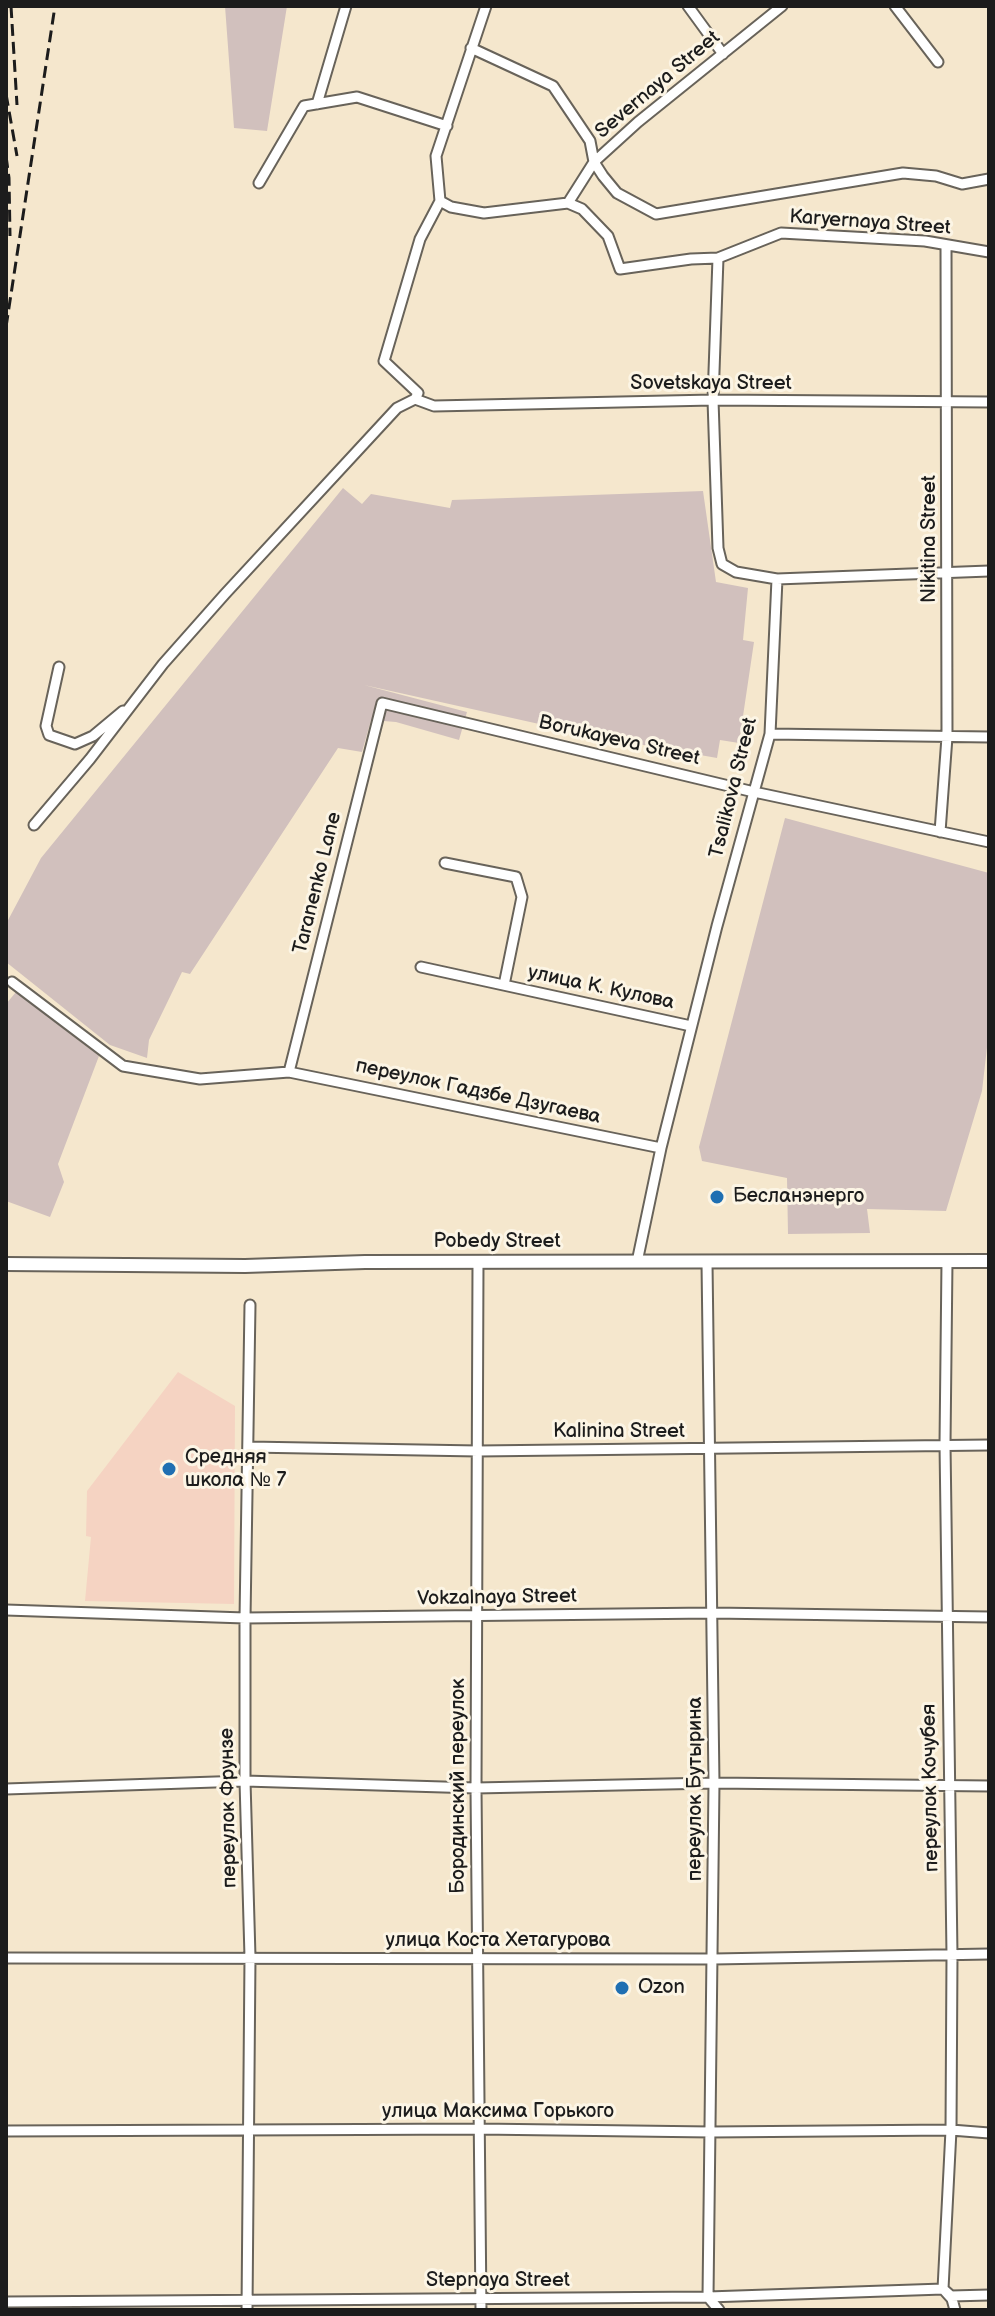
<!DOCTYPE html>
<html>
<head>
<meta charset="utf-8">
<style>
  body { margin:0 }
  #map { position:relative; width:995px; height:2316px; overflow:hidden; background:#f5e7cd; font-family:"Balsamiq Sans",sans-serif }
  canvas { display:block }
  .frame { position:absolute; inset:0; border:8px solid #1c1c1c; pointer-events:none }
</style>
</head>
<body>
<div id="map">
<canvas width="995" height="2316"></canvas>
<div class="frame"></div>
</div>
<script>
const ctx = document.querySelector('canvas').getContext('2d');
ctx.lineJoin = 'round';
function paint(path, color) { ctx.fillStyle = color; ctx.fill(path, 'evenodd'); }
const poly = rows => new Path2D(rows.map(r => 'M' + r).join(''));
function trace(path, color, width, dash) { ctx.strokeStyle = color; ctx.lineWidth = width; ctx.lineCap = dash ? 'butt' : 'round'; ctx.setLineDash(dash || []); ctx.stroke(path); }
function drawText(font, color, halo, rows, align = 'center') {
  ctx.font = font + ' "Balsamiq Sans",sans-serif'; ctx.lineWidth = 6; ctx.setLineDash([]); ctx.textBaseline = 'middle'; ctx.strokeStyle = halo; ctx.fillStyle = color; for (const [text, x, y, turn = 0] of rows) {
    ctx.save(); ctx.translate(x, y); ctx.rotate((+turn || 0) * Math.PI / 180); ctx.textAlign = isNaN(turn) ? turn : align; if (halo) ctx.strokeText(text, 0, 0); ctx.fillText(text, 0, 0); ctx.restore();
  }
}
const built = poly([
  [178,1372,235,1406,234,1604,85,1601,91,1537,86,1536,87,1491]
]);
const industrial = poly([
  [225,6,287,6,267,131,234,128],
  [343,488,362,504,371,494,450,508,452,500,703,491,716,582,748,588,743,640,754,642,739,743,720,740,717,758,593,736,364,685,467,712,459,740,396,722,371,720,362,752,338,748,190,974,182,972,149,1040,147,1058,110,1045,6,962,6,924,41,858],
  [785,818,989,873,989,1030,982,1091,946,1211,867,1209,870,1233,788,1234,787,1178,702,1161,699,1147],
  [16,992,99,1056,58,1164,64,1182,50,1217,6,1201,6,1004]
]);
const minor = poly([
  [688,6,723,54],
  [895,6,938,62],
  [471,48,553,86,590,141,594,162,603,176,617,193,656,214,903,173,936,176,962,184,989,179],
  [317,104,346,6],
  [259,183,304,106,357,97,447,126],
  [440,201,436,156,486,6],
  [568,203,594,162,638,122,782,6],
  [415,399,418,393,384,361,420,239,440,201,451,207,484,213,568,203,582,209,608,236,620,269,691,259,718,258,781,233,925,241,989,252],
  [777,579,989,571],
  [59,667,46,726,49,735,75,744,93,736,123,711],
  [770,734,989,737],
  [34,825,90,759,163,664,225,594,397,408,415,399,434,406,713,400,989,402],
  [940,832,947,737,946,245],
  [445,863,516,877,522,897,504,985],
  [421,967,691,1026],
  [12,982,123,1066,200,1079,289,1072,661,1148],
  [289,1072,382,703,754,792,989,842],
  [947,1261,945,1444,952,1955,951,2130,943,2289,952,2299,955,2310],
  [637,1262,661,1148,717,926,770,734,777,579,736,572,722,564,718,548,713,400,718,258],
  [478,1263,476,1788,481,2310],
  [707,1263,714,1783,708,2297,719,2310],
  [249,1447,478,1451,989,1445],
  [6,1610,245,1618,712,1613,989,1617],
  [6,1789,245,1781,476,1788,714,1783,989,1786],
  [6,1958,714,1959,989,1954],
  [6,2131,479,2129,711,2132,951,2130,989,2133],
  [6,2302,708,2297,943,2289,951,2296,989,2295],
  [247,2310,250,1957,245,1781,245,1618,250,1305]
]);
const major = poly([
  [6,1264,245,1266,365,1262,989,1261]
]);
const rail = poly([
  [11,6,17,105],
  [6,94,17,156],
  [6,156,9,178,10,236],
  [6,327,55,6]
]);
const markers = [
  [717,1197,8,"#1f6fb2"],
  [169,1469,8,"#1f6fb2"],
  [622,1988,8,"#1f6fb2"]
];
const streetNames = [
  ["Severnaya Street",658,85,-40],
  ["Karyernaya Street",870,223,4],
  ["Sovetskaya Street",711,384],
  ["Nikitina Street",930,539,-90],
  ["Borukayeva Street",619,741,13],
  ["Tsalikova Street",734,788,-76],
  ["Taranenko Lane",318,883,-76],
  ["улица К. Кулова",601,988,12],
  ["переулок Гадзбе Дзугаева",478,1092,12],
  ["Pobedy Street",497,1242],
  ["Kalinina Street",619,1432],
  ["Vokzalnaya Street",497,1598,-1],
  ["Бородинский переулок",459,1786,-90],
  ["переулок Кочубея",931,1788,-91],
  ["переулок Бутырина",696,1789,-90],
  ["переулок Фрунзе",229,1808,-91],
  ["улица Коста Хетагурова",498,1941],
  ["улица Максима Горького",498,2112],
  ["Stepnaya Street",498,2281]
];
const poiNames = [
  ["Бесланэнерго",733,1197],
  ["Средняя",185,1458],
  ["школа № 7",185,1481],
  ["Ozon",638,1988]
];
paint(built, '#f5d3c2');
paint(industrial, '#d1c0bd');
trace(minor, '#68635a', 13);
trace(major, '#68635a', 16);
trace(minor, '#fff', 9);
trace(major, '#fff', 12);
trace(rail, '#1c1c1c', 3, [12, 6]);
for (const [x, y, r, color] of markers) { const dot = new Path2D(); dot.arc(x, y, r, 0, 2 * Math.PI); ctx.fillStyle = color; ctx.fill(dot); trace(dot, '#fcf5e5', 3); }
drawText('20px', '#1c1c1c', '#fcf5e5', streetNames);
drawText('20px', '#1c1c1c', '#fcf5e5', poiNames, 'left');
</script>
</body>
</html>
